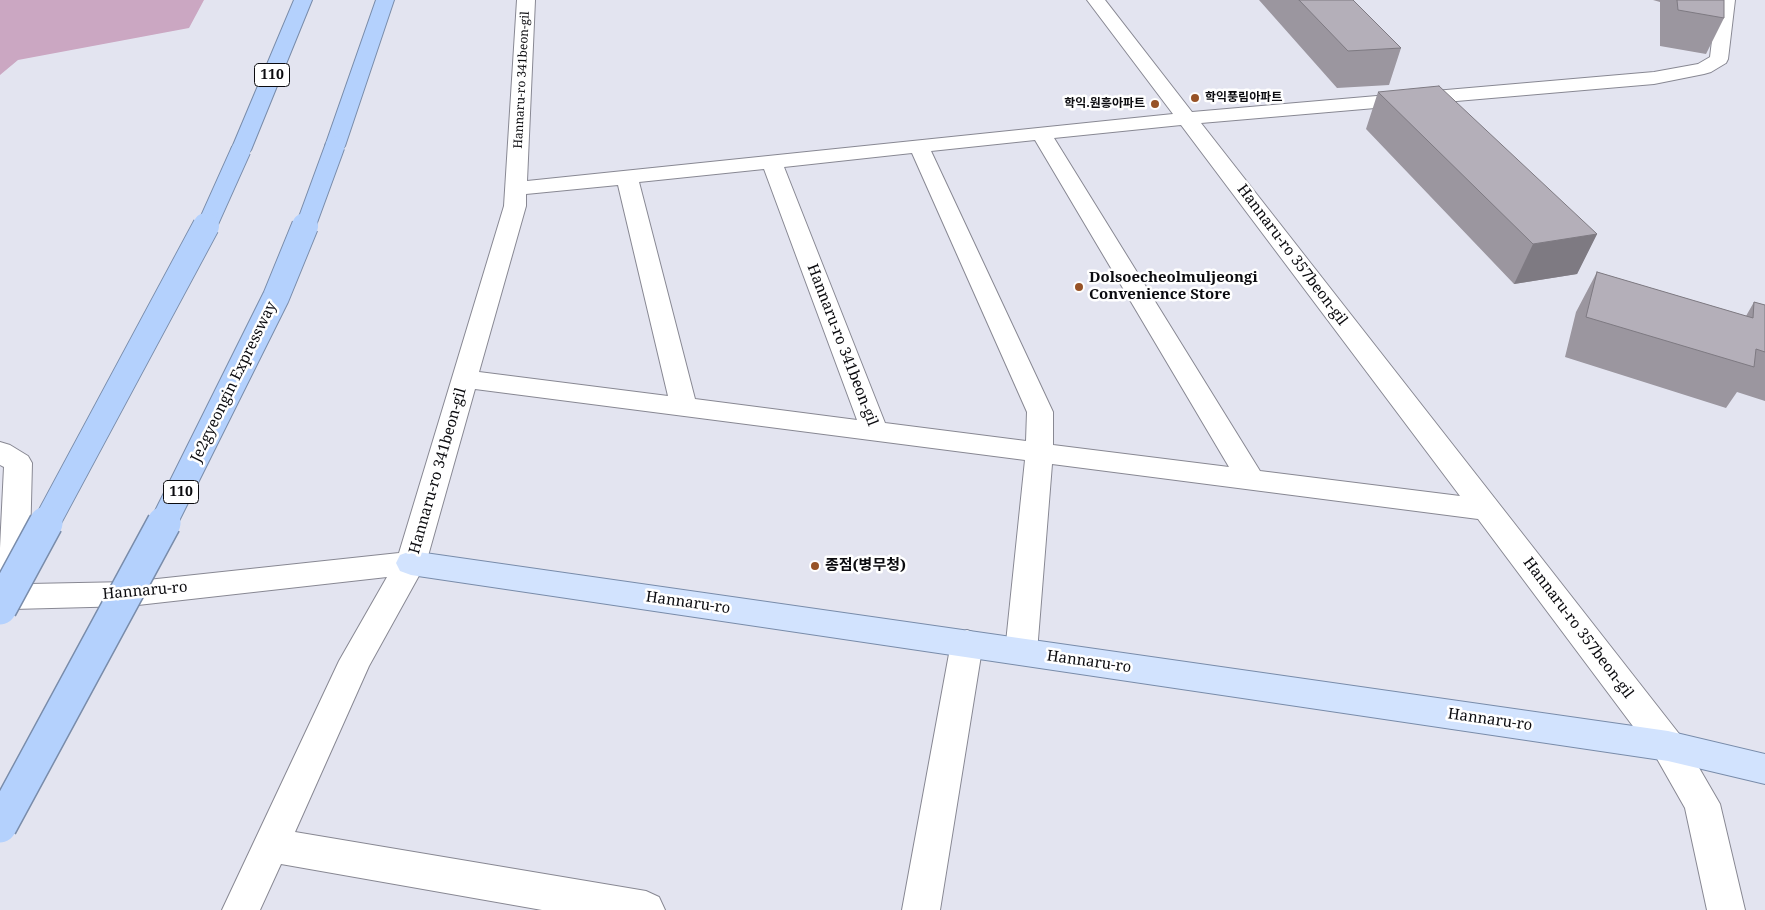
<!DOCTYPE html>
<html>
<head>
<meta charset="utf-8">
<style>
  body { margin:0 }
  canvas { display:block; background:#e3e4f0 }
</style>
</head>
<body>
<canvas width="1765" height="910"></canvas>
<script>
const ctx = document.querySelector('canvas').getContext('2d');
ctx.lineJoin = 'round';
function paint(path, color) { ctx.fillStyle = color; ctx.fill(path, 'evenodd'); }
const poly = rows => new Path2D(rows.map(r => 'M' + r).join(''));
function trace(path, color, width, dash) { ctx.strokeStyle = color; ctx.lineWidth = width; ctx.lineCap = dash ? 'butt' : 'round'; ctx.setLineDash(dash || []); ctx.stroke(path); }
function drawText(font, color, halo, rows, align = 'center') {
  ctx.font = font + ' "Noto Serif","Noto Sans KR",serif'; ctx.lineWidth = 5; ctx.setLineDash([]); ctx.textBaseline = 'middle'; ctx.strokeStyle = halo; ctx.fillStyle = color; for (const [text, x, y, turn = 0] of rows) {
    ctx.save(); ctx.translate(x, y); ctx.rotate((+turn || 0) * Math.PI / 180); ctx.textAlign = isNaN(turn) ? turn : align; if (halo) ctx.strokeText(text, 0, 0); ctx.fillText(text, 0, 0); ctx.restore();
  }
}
const forest = poly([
  [0,0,204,0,189,28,18,60,0,75]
]);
const minor = poly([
  [517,0,535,0,527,181,1173,114,1087,0,1105,0,1192,112,1654,72,1698,64,1710,57,1717,0,1735,0,1728,59,1726,63,1711,72,1704,74,1654,84,1201,123,1680,735,1720,804,1745,910,1707,910,1685,808,1656,757,1478,519,1052,464,1037,652,1032,661,1021,665,1010,661,1005,652,1025,460,475,389,426,563,369,666,295,832,646,891,659,897,665,910,542,910,281,864,260,910,222,910,339,661,387,577,129,606,13,609,2,606,0,602,0,548,4,467,0,465,0,442,10,445,28,456,32,463,29,584,129,582,399,553,504,206,517,0],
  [1181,125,1460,496,1260,471,1054,138,1181,125],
  [1035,140,1229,467,1053,445,1053,412,931,151,1035,140],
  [912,153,1027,412,1026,441,885,423,784,167,912,153],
  [764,169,857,420,695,399,639,182,764,169],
  [618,185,668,396,479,372,526,206,526,194,618,185],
  [967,630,978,634,983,643,940,910,902,910,951,643,956,634,967,630]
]);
const major = poly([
  [411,551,1668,731,1765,754,1765,784,1668,761,411,575,400,571,396,563,400,555,411,551]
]);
const highway = poly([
  [294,0,312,0,251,150,248,154,241,156,234,154,231,150,294,0],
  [376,0,394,0,345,146,342,150,335,152,328,150,325,146,376,0]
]);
const highwayBridgeFar2 = poly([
  [206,228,241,150],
  [305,228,335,146]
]);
const highwayBridgeFar1 = poly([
  [46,524,206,226],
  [163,524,276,297,305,226]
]);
const highwayBridge = poly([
  [0,608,46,523],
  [0,826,164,523]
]);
const wall = poly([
  [1259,0,1353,0,1401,48,1389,85,1337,88],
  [1653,0,1724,0,1724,18,1706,54,1660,46,1660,2],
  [1378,92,1597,234,1577,274,1514,284,1366,129],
  [1597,272,1746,316,1754,302,1765,305,1765,401,1737,392,1726,408,1565,357,1576,312]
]);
const shadedWall = poly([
  [1597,234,1577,274,1514,284,1533,244]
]);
const building = poly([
  [1299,0,1353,0,1401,48,1348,51,1299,0],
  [1677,0,1724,0,1724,18,1678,10,1677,0],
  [1439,86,1597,234,1533,244,1378,92,1439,86],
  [1597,272,1753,318,1754,302,1765,305,1765,352,1756,349,1754,367,1586,317,1597,272]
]);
const markers = [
  [1195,98,5,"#975226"],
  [1155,104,5,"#975226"],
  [1079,287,5,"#975226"],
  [815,566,5,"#975226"]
];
const farStreetnames = [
  ["Hannaru-ro 341beon-gil",522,80,-87]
];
const farPoinames = [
  ["학익풍림아파트",1205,98],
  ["학익.원흥아파트",1145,104,"right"]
];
const shields = [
  [272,75,35],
  [181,492,35]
];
const shieldNames = [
  ["110",272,75],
  ["110",181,492]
];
const streetNames = [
  ["Hannaru-ro 357beon-gil",1292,255,53],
  ["Hannaru-ro 341beon-gil",842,345,69],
  ["Je2gyeongin Expressway",234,382,-64],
  ["Hannaru-ro 341beon-gil",438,471,-74],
  ["Hannaru-ro",145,591,-5],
  ["Hannaru-ro",688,603,8],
  ["Hannaru-ro 357beon-gil",1578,628,53],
  ["Hannaru-ro",1089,662,8],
  ["Hannaru-ro",1490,720,8]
];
const poiNames = [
  ["Dolsoecheolmuljeongi",1089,278],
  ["Convenience Store",1089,295],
  ["종점(병무청)",825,566]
];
paint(forest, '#cba7c2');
trace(minor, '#888893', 2);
trace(major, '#798caa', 2);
trace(highway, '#798caa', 2);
paint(minor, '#fff');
paint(major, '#d2e3fe');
paint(highway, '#b4d1fd');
trace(highwayBridgeFar2, '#798caa', 21, []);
trace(highwayBridgeFar1, '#798caa', 28, []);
trace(highwayBridge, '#798caa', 36, []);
trace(highwayBridgeFar2, '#b4d1fd', 19);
trace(highwayBridgeFar1, '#b4d1fd', 26);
trace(highwayBridge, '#b4d1fd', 33);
paint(wall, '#9b969f');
paint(shadedWall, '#7e7a82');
paint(building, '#b4afb9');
trace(building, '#7e7a82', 1);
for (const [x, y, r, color] of markers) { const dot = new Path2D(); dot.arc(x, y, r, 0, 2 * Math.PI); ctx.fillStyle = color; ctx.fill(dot); trace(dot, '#fff', 2); }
drawText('12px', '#0b0b0f', '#fff', farStreetnames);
drawText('bold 12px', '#0b0b0f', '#fff', farPoinames, 'left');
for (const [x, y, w] of shields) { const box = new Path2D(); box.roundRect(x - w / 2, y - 11.5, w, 23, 4); ctx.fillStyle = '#fff'; ctx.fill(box); trace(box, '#0b0b0f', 1); }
drawText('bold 14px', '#0b0b0f', null, shieldNames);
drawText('15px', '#0b0b0f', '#fff', streetNames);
drawText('bold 15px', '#0b0b0f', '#fff', poiNames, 'left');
</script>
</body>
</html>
